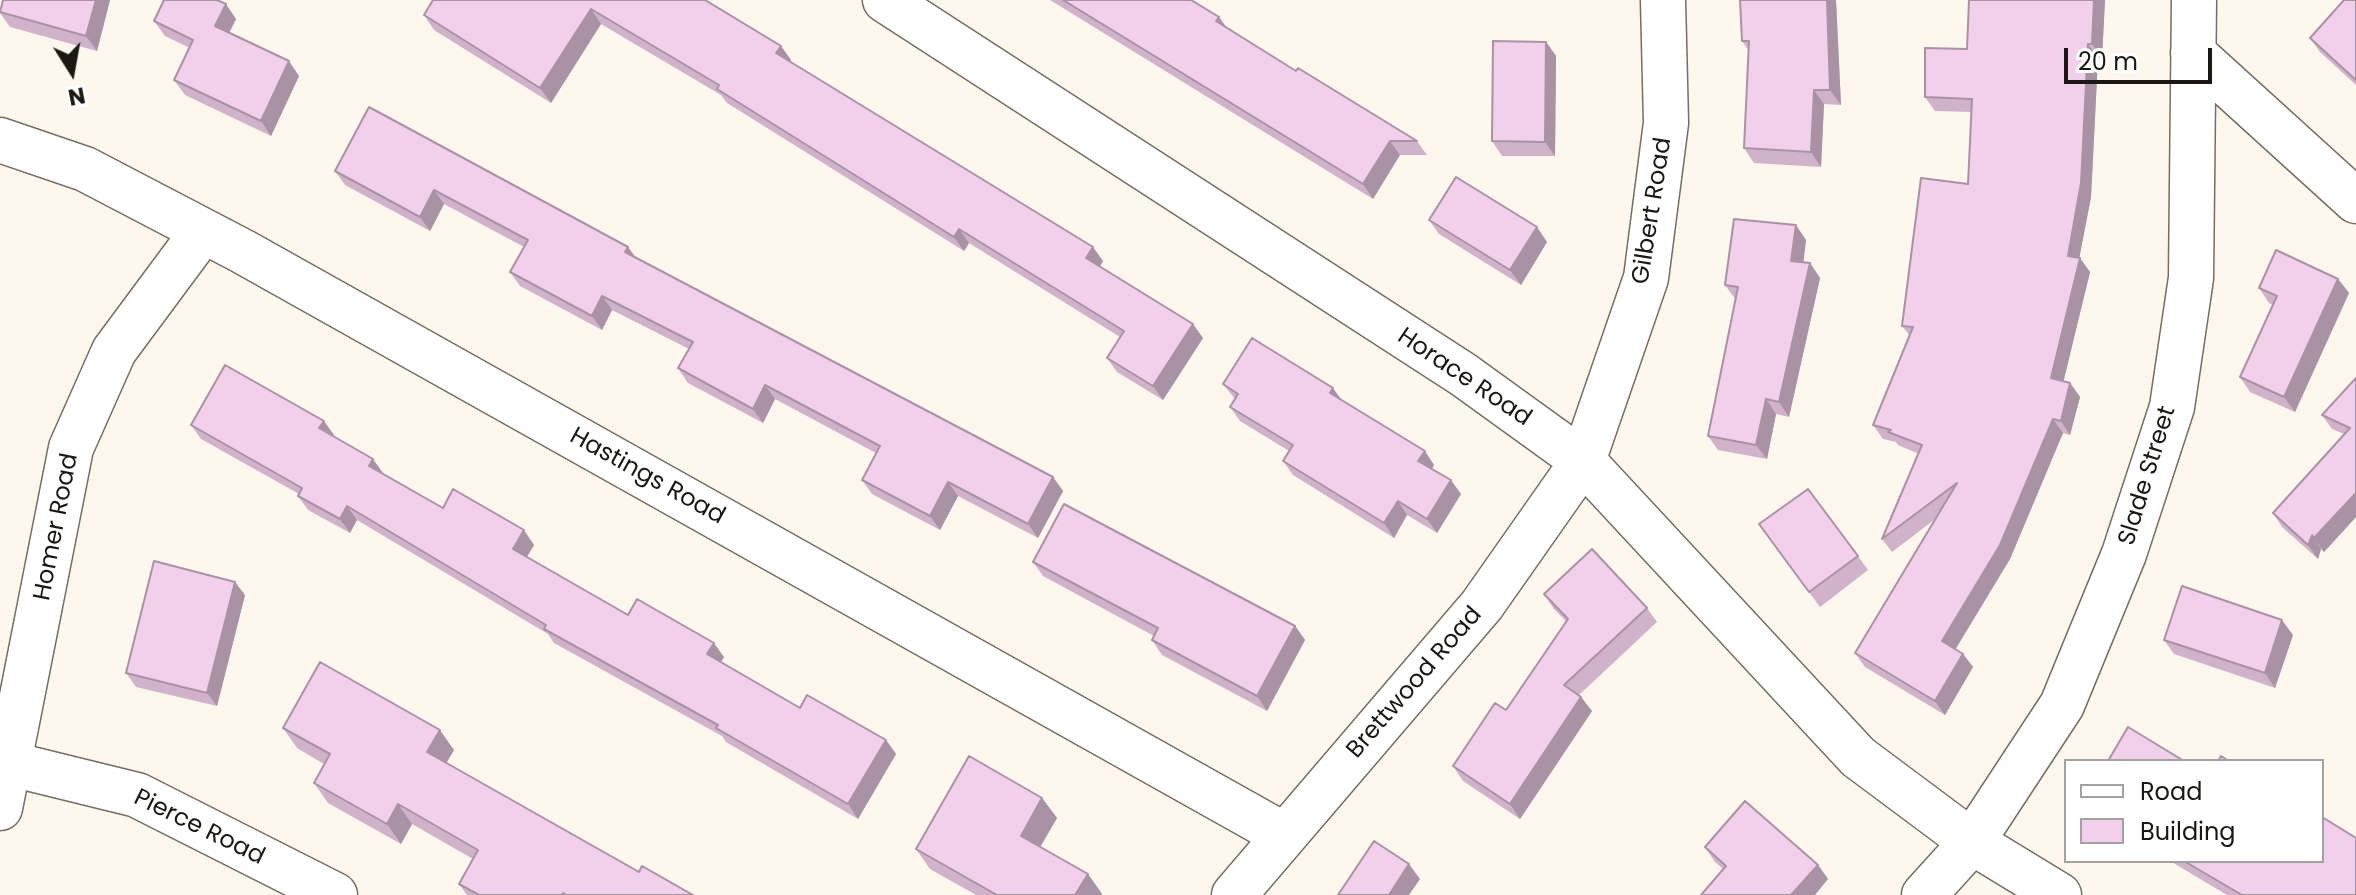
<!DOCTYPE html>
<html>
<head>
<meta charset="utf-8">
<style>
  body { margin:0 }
  #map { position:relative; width:2356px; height:895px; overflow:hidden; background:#fef7ee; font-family:Poppins,sans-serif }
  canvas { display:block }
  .legend { position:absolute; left:2064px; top:759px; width:260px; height:104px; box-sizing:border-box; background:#fff; border:2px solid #a4a2a0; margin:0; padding:10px 14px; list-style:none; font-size:24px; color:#1b1712 }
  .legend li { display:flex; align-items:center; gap:16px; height:40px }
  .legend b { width:40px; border:2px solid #a4a2a0 }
  .north { position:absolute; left:32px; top:32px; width:80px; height:80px; -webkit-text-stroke:6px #fff; paint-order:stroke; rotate:169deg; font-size:22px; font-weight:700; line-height:32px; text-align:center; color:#1b1712 }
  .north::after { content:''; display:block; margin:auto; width:28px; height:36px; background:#1b1712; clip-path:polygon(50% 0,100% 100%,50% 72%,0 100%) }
  .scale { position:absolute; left:2064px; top:48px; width:148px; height:36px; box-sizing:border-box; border:4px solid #1b1712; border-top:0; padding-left:10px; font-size:24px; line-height:28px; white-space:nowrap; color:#1b1712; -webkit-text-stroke:6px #fff; paint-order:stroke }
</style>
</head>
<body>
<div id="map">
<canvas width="2356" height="895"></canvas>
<ul class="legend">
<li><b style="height:10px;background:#fff"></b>Road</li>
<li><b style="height:22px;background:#f2d0eb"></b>Building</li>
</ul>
<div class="north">N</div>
<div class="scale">20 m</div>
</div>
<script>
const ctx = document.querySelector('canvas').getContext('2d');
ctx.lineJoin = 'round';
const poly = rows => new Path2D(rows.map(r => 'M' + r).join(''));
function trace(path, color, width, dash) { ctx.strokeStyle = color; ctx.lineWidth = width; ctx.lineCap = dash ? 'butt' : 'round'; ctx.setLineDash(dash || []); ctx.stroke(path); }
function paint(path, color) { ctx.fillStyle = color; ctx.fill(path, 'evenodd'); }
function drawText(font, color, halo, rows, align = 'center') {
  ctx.font = font + ' Poppins,sans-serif'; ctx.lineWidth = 6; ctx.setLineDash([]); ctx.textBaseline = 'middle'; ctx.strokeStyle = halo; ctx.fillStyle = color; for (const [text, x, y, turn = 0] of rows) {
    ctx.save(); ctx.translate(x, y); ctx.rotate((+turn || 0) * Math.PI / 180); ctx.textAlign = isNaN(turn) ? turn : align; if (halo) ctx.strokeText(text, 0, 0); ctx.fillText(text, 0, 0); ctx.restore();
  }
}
const minor = poly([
  [885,0,1464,375,1583,461,1858,757,1972,842,2059,895],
  [2193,53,2356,201],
  [0,140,85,169,242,251,1284,835],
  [11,764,137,795,335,895],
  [0,808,71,448,114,351,203,231],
  [1234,895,1482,605,1583,461,1646,278,1666,123,1663,0],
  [1924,895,1972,842,2062,705,2124,554,2172,407,2191,278,2194,0]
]);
const wall = poly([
  [3,0,110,0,97,51,10,27,0,13],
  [705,0,781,46,791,60,790,61,1103,261,1100,267,1203,338,1163,400,1117,372,1107,358,1120,337,969,243,964,251,727,103,721,95,601,24,551,103,434,30,424,15],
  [1050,0,1191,0,1219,17,1226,28,1296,71,1417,141,1427,155,1400,155,1373,199],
  [1836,0,1841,105,1824,104,1821,167,1754,163,1744,148,1749,51,1742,41],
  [2105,0,2102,58,2098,58,2091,197,2079,258,2090,272,2063,381,2070,383,2080,397,2070,435,2063,433,2010,559,1955,649,1963,654,1973,667,1945,715,1865,667,1855,653,1934,520,1892,552,1882,539,1919,454,1898,445,1896,442,1883,439,1873,425,1910,336,1902,326,1968,184,1972,112,1935,111,1925,97,1967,49],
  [2356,0,2356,85,2320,52,2310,38],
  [236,19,229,33,299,76,271,136,185,95,174,80,190,48,165,36,154,21],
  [1546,42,1556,56,1555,156,1502,156,1492,141],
  [369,107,628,247,635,257,1053,477,1063,491,1038,538,958,496,940,530,872,494,862,480,876,453,775,399,763,423,688,383,678,368,689,349,612,310,602,330,520,286,510,272,524,247,444,204,430,231,345,185,335,171],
  [1429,220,1547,242,1521,285,1439,234],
  [1806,240,1803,262,1810,263,1820,278,1789,417,1776,414,1767,459,1718,450,1708,436,1736,300,1725,285],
  [2338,279,2349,293,2295,412,2250,392,2240,377,2273,305,2269,303,2259,288],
  [2356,378,2356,517,2324,552,2321,549,2318,559,2282,527,2273,513,2344,434,2332,429,2322,415],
  [1223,384,1341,400,1434,465,1432,469,1461,494,1437,533,1407,515,1394,538,1293,475,1283,461,1289,451,1240,421,1230,407,1235,399],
  [191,425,334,435,333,436,383,473,443,508,534,545,527,557,628,615,724,657,721,662,800,708,886,740,896,754,858,819,726,742,722,736,554,643,548,634,357,520,350,533,308,510,298,496,299,494,201,439],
  [1759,524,1858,556,1868,570,1820,607],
  [1033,562,1295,626,1305,640,1267,711,1162,655,1152,640,1154,636,1043,576],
  [1544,594,1647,608,1657,622,1579,695,1592,711,1520,819,1463,781,1453,766,1506,710,1566,621,1554,609],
  [245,595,217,706,136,687,126,673],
  [2293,635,2275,688,2174,654,2164,640],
  [283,728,454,750,446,763,639,872,693,895,467,895,459,884,473,859,412,824,401,844,328,803,314,783,324,764,297,748],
  [1042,798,1057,818,1040,847,1088,874,1102,894,1101,895,976,895,930,869,916,849],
  [1705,847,1818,865,1828,879,1723,869,1715,862],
  [2170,861,2322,861,2356,895,2227,895]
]);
const shadedWall = poly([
  [96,0,110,0,97,51,86,36],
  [1827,0,1836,0,1841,105,1830,90],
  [2094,0,2105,0,2102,58,2092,44],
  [226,4,236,19,225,41,215,26],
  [591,9,601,24,551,103,540,88],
  [1219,17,1229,31,1216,21],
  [1546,42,1556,56,1555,156,1545,142],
  [2088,44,2098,58,2091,197,2077,270,2068,256],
  [781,46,791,60,787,67,776,53],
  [289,61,299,76,271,136,261,121],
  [1814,90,1824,104,1821,167,1811,152],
  [1390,141,1400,155,1373,199,1363,184],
  [434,190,444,204,430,231,420,217],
  [1796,225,1806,240,1802,275,1791,261],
  [1537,227,1547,242,1521,285,1510,270],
  [959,229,969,243,964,251,954,237],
  [628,247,638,261,625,252],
  [1093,247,1103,261,1096,272,1086,258],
  [2080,258,2090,272,2061,392,2051,378],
  [1810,263,1820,278,1789,417,1779,402],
  [2338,279,2349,293,2295,412,2284,397],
  [602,296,612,310,602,330,592,316],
  [1193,324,1203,338,1163,400,1153,386],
  [2070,383,2080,397,2070,435,2061,421],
  [765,385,775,399,763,423,753,409],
  [1333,388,1343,402,1330,393],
  [1766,399,1776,414,1767,459,1756,445],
  [2053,419,2063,433,2010,559,1952,655,1942,641],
  [324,421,334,435,329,443,319,428],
  [1425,451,1434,465,1428,475,1418,461],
  [373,459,383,473,369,466],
  [1053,477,1063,491,1038,538,1028,524],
  [1451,480,1461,494,1437,533,1427,519],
  [948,482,958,496,940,530,930,516],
  [2356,493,2356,517,2324,552,2314,538],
  [1398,501,1407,515,1394,538,1384,523],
  [347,506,357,520,350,533,340,519],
  [524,530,534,545,523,563,513,549],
  [2312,535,2321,549,2318,559,2308,545],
  [235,582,245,595,217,706,207,693],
  [2282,620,2293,635,2275,688,2265,673],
  [1295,626,1305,640,1267,711,1257,696],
  [714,643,724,657,717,668,707,654],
  [1963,654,1973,667,1945,715,1935,701],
  [1581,697,1592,711,1520,819,1510,804],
  [440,730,454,750,441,772,427,752],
  [886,740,896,754,858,819,848,804],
  [1042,798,1057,818,1035,856,1021,836],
  [398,804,412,824,401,844,387,824],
  [1409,864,1420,879,1409,895,1389,895],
  [1818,865,1828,879,1815,895,1791,895],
  [1088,874,1102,894,1101,895,1075,895]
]);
const building = poly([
  [3,0,96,0,86,36,0,12,3,0],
  [164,0,217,0,226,4,215,26,289,61,261,121,174,80,193,40,154,21,164,0],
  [433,0,705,0,781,46,776,53,1093,247,1086,258,1193,324,1153,386,1107,358,1124,331,959,229,954,237,717,89,719,85,591,9,540,88,424,15,433,0],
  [1063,0,1191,0,1219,17,1216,21,1296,71,1298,68,1417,141,1390,141,1363,184,1063,0],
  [1740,0,1827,0,1830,90,1814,90,1811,152,1744,148,1749,41,1742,41,1740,0],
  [1969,0,2094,0,2092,44,2088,44,2081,183,2068,256,2080,258,2051,378,2070,383,2061,421,2053,419,2000,545,1942,641,1963,654,1935,701,1855,653,1957,483,1882,539,1922,445,1888,432,1891,430,1873,425,1913,327,1902,326,1921,178,1968,184,1972,99,1925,97,1925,48,1967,49,1969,0],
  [2344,0,2356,0,2356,80,2310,38,2344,0],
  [1493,41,1546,42,1545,142,1492,141,1493,41],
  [369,107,628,247,625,252,1053,477,1028,524,948,482,930,516,862,480,880,446,765,385,753,409,678,368,693,342,602,296,592,316,510,272,528,240,434,190,420,217,335,171,369,107],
  [1456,177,1537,227,1510,270,1429,220,1456,177],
  [1734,219,1796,225,1791,261,1810,263,1779,402,1766,399,1756,445,1708,436,1738,287,1725,285,1734,219],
  [2276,250,2338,279,2284,397,2240,377,2277,296,2259,288,2276,250],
  [1252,338,1333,388,1330,393,1425,451,1418,461,1451,480,1427,519,1398,501,1384,523,1283,461,1293,445,1230,407,1238,394,1223,384,1252,338],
  [225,365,324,421,319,428,373,459,369,466,443,508,453,489,524,530,513,549,628,615,637,599,714,643,707,654,800,708,807,695,886,740,848,804,716,728,718,725,544,629,546,625,347,506,340,519,298,496,302,488,191,425,225,365],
  [2356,378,2356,493,2314,538,2312,535,2308,545,2273,513,2350,428,2322,415,2356,378],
  [1808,489,1858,556,1809,592,1759,524,1808,489],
  [1064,504,1295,626,1257,696,1152,640,1158,628,1033,562,1064,504],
  [1592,549,1647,608,1564,685,1581,697,1510,804,1453,766,1495,703,1506,710,1568,619,1544,594,1592,549],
  [154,561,235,582,207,693,126,673,154,561],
  [2182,586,2282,620,2265,673,2164,640,2182,586],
  [320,662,440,730,427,752,639,872,642,866,693,895,566,895,563,893,562,895,479,895,459,884,478,850,398,804,387,824,314,783,330,754,283,728,320,662],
  [2128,727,2184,761,2108,761,2128,727],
  [969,756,1042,798,1021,836,1088,874,1075,895,997,895,916,849,969,756],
  [2221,756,2229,761,2218,761,2221,756],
  [1745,801,1818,865,1791,895,1701,895,1726,866,1705,847,1745,801],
  [2322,817,2356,838,2356,895,2242,895,2184,861,2322,861,2322,817],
  [1374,841,1409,864,1389,895,1338,895,1374,841]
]);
const streetNames = [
  ["Gilbert Road",1653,211,-81],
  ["Horace Road",1464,378,34],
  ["Slade Street",2148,476,-73],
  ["Hastings Road",647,477,29],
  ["Homer Road",57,527,-79],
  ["Brettwood Road",1415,683,-49],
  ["Pierce Road",199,828,26]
];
trace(minor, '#786d60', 47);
trace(minor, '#fff', 44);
paint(wall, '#d0b3ca');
paint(shadedWall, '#a992a4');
paint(building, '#f2d0eb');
trace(building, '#a992a4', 2);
drawText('24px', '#1b1712', '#fff', streetNames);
</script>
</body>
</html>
